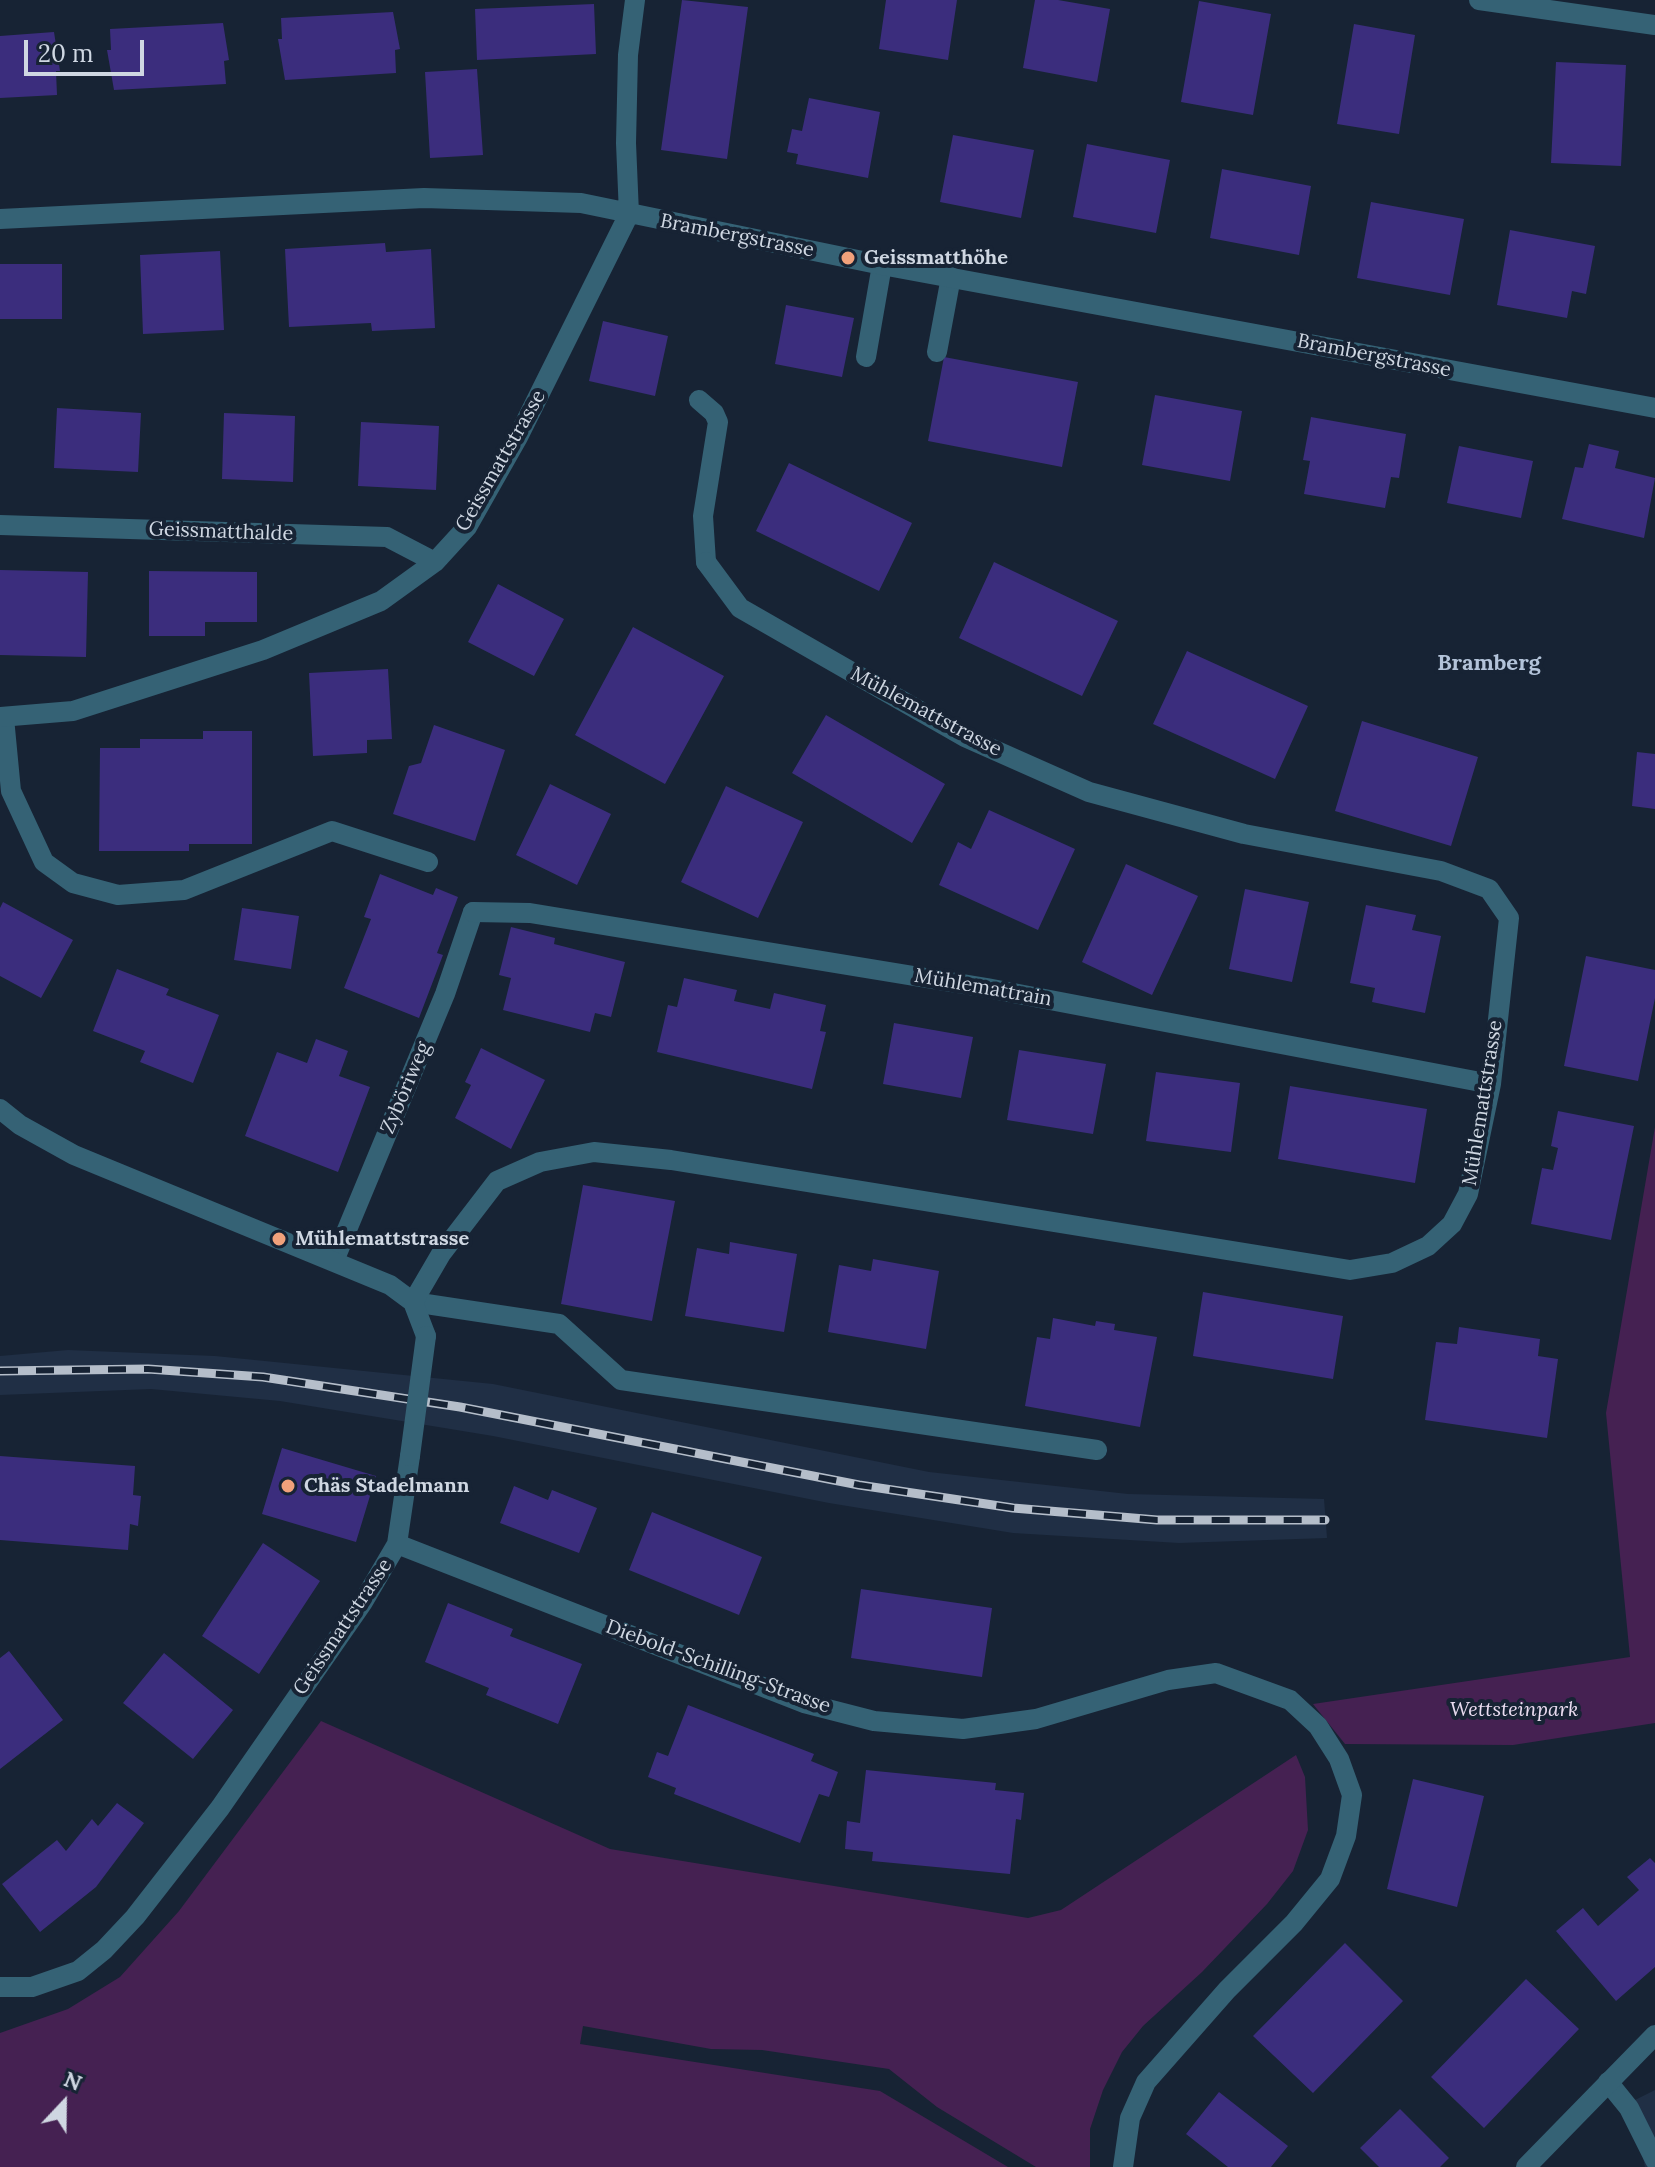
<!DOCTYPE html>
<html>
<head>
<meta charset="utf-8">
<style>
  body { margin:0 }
  #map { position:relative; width:1655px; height:2167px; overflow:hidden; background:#172334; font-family:Lora,serif }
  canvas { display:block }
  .north { position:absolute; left:24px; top:2063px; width:80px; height:80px; -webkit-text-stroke:6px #172334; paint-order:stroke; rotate:22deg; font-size:22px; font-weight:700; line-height:32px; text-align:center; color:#cfd7e2 }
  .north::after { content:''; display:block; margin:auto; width:28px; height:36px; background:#cfd7e2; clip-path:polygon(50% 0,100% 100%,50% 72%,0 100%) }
  .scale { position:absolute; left:24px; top:40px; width:120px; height:36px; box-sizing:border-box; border:4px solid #cfd7e2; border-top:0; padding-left:10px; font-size:24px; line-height:28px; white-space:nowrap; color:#cfd7e2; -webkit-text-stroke:6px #172334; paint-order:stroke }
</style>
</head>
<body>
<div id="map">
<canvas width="1655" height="2167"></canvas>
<div class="north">N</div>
<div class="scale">20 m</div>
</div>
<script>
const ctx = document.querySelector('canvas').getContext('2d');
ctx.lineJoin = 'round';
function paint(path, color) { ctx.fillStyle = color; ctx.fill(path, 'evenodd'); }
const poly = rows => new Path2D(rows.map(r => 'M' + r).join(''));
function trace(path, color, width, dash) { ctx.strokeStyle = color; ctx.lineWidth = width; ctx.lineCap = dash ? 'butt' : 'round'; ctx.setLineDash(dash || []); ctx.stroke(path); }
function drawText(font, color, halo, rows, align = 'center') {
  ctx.font = font + ' Lora,serif'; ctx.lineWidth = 8; ctx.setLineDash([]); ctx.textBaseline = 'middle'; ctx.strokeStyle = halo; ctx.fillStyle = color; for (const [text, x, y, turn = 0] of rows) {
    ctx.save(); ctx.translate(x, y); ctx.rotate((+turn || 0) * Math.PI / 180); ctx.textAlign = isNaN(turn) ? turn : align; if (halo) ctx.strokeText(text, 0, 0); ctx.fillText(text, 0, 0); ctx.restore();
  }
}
const built = poly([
  [68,1350,215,1356,493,1384,929,1472,1128,1494,1324,1499,1327,1538,1179,1543,1013,1533,829,1503,493,1436,280,1401,151,1389,0,1395,0,1356],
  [1655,2090,1655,2167,1645,2167,1631,2102]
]);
const green = poly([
  [1655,1127,1655,1723,1513,1745,1345,1744,1313,1704,1630,1657,1606,1413],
  [321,1721,610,1849,1028,1918,1061,1910,1296,1755,1305,1777,1308,1830,1293,1871,1267,1904,1202,1972,1143,2026,1122,2052,1103,2090,1090,2129,1090,2167,1036,2167,937,2107,889,2069,762,2050,711,2049,583,2026,580,2044,880,2091,1008,2167,0,2167,0,2033,68,2009,120,1977,179,1911]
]);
const building = poly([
  [682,0,748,7,727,159,661,150],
  [886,0,957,0,948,60,879,49],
  [1035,0,1058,0,1110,9,1097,82,1023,68],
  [1199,1,1271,14,1253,115,1181,102],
  [594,4,596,54,477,60,475,9],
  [393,12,400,49,395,50,396,73,285,80,278,39,282,39,281,18],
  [223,23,229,60,224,61,226,84,114,90,107,50,111,50,110,29],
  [1354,24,1415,35,1399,134,1337,124],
  [54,32,60,71,56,71,57,95,0,98,0,36],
  [1556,62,1626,65,1621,166,1551,163],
  [477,69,483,155,430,158,425,72],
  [809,98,880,112,868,178,796,164,798,154,787,152,792,129,802,131],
  [953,135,1034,150,1021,218,940,202],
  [1087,144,1170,160,1156,233,1073,217],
  [1222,169,1311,186,1299,255,1210,238],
  [1371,202,1464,219,1450,295,1357,278],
  [1510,230,1595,246,1586,294,1572,291,1567,318,1497,305],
  [385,243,386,252,431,249,435,328,372,331,371,323,289,327,285,249],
  [220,251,224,330,143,334,140,255],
  [0,264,62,264,62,319,0,319],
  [786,305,854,318,842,377,775,364],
  [603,321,668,336,655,396,589,381],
  [944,357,1078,382,1062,467,928,441],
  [1155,395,1242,411,1230,481,1142,465],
  [57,408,141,413,138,472,54,468],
  [224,413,295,416,293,482,222,479],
  [1311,417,1406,434,1399,478,1391,477,1385,508,1304,494,1310,461,1303,460],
  [361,422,439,426,436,490,358,486],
  [1589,444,1619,451,1615,468,1655,478,1644,538,1562,519,1575,467,1583,468],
  [1459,446,1533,461,1521,518,1447,503],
  [789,463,912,523,879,591,756,531],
  [994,562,1118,621,1082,696,959,638],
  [0,570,88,572,86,657,0,655],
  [149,571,257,572,257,622,205,622,205,636,149,636],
  [498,584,564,619,534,676,468,642],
  [633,627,724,676,665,784,575,735],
  [1187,651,1308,706,1275,779,1153,724],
  [388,669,392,739,367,740,367,753,313,756,309,673],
  [826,715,945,784,912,843,792,773],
  [1362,721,1478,757,1451,846,1335,811],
  [434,725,505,750,475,841,393,814,409,766,421,763],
  [203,731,252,731,252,844,189,844,189,851,99,851,100,748,140,748,140,739,203,739],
  [1637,752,1655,754,1655,809,1632,806],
  [550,784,611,814,577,885,516,855],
  [726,786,803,822,758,918,681,882],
  [989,810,1075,849,1038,930,939,885,958,842,971,849],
  [1126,864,1198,896,1152,995,1082,962],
  [380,874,433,895,436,888,458,897,437,953,443,955,419,1018,344,988,371,919,364,917],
  [1245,889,1309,902,1292,982,1229,969],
  [3,902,73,940,41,998,0,976,0,908],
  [1366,905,1416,915,1412,930,1441,936,1425,1013,1372,1002,1375,988,1350,983],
  [242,908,299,916,291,969,234,960],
  [511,927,555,938,554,944,625,962,611,1017,595,1013,590,1032,503,1010,511,978,499,975],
  [1586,956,1655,970,1655,998,1638,1081,1564,1066],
  [117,969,169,989,166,995,219,1015,193,1083,140,1062,145,1051,93,1031],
  [684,978,737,990,734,1001,770,1009,774,993,826,1005,820,1031,826,1032,812,1089,657,1052,668,1005,677,1007],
  [894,1023,973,1037,961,1098,883,1084],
  [316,1039,348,1051,339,1076,370,1087,338,1172,245,1136,277,1052,307,1063],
  [481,1048,545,1080,511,1149,455,1118,471,1085,465,1082],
  [1019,1050,1106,1064,1093,1134,1007,1120],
  [1156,1072,1240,1083,1231,1152,1146,1141],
  [1290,1086,1427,1109,1415,1183,1278,1159],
  [1558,1111,1634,1126,1611,1240,1531,1224,1542,1168,1553,1170,1558,1148,1551,1146],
  [583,1185,675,1201,652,1321,561,1304],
  [730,1242,797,1254,784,1332,685,1316,697,1248,729,1254],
  [873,1259,939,1271,926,1349,828,1332,839,1265,871,1271],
  [1203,1292,1343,1316,1333,1379,1193,1356],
  [1053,1318,1095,1326,1096,1321,1115,1324,1114,1330,1157,1337,1140,1427,1025,1406,1037,1337,1050,1339],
  [1459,1327,1540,1339,1538,1356,1558,1359,1547,1438,1425,1420,1436,1342,1457,1344],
  [282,1448,376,1476,356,1542,262,1514],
  [0,1456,135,1466,133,1495,141,1496,138,1526,130,1524,128,1550,0,1540],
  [514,1486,548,1500,552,1490,597,1508,579,1553,500,1523],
  [652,1512,762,1557,739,1615,629,1570],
  [263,1543,320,1581,259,1674,202,1636],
  [861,1589,992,1608,982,1677,851,1658],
  [448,1603,513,1629,510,1636,582,1664,558,1724,486,1695,489,1688,425,1662],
  [9,1651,63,1720,0,1769,0,1658],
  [164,1653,233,1710,193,1759,123,1703],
  [688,1705,814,1754,811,1761,838,1772,829,1797,819,1794,800,1843,674,1794,676,1788,648,1777,657,1752,668,1756],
  [866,1770,996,1783,995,1790,1024,1793,1021,1820,1016,1819,1010,1874,872,1861,873,1852,845,1849,847,1821,860,1823],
  [1413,1779,1484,1796,1457,1907,1387,1889],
  [117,1803,144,1823,96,1887,40,1932,2,1884,57,1840,66,1851,92,1819,98,1826],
  [1650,1858,1655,1863,1655,1967,1616,2001,1556,1931,1583,1908,1598,1926,1639,1890,1627,1877],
  [1345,1943,1403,2001,1313,2093,1253,2036],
  [1526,1979,1579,2029,1484,2128,1431,2077],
  [1219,2092,1288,2146,1271,2167,1228,2167,1186,2134],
  [1400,2109,1449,2158,1440,2167,1379,2167,1360,2148]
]);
const lane = poly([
  [937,352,951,277],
  [866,357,882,265],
  [699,400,714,413,718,422,703,516,706,562],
  [4,718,11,791,44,862,73,883,118,895,184,890,332,831,428,862],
  [334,1261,445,994,473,912],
  [413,1302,559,1324,621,1380,1097,1450],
  [1608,2082,1629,2108,1655,2160]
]);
const street = poly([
  [1479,0,1655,25],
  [0,219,424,198,581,203,882,265,1655,408],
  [0,525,387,537,435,562],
  [0,717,73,711,263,650,381,601,435,562,467,527,518,437,629,214,626,143,628,55,635,0],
  [473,912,530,913,987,988,1491,1084],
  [0,1109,20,1125,74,1155,390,1285,413,1302,426,1336],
  [413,1302,441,1254,497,1181,540,1162,594,1152,671,1160,1350,1270,1392,1263,1428,1246,1452,1224,1468,1194,1491,1084,1509,918,1489,889,1441,871,1244,834,1089,792,965,737,740,608,706,562],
  [397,1544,804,1703,874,1721,963,1729,1036,1719,1168,1680,1216,1673,1290,1700,1318,1726,1339,1759,1352,1795,1346,1836,1330,1879,1294,1923,1227,1990,1146,2082,1130,2118,1123,2167],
  [0,1987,32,1987,78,1971,104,1950,135,1917,220,1808,363,1602,397,1544,410,1456],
  [1526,2167,1655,2035]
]);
const rail = poly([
  [0,1371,148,1369,263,1377,460,1407,859,1485,1013,1508,1157,1520,1325,1520]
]);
const streetBridge = poly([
  [410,1456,426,1336]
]);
const markers = [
  [848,258,8,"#f1a17b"],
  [279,1239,8,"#f1a17b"],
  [288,1486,8,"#f1a17b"]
];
const streetNames = [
  ["Brambergstrasse",737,236,11],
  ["Brambergstrasse",1374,356,11],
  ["Geissmattstrasse",501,461,-60],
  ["Geissmatthalde",221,532,2],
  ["Mühlemattstrasse",926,712,28],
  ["Mühlemattrain",983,988,10],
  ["Zyböriweg",406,1088,-67],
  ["Mühlemattstrasse",1483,1103,-81],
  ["Geissmattstrasse",343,1627,-56],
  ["Diebold-Schilling-Strasse",718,1667,20]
];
const poiNames = [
  ["Geissmatthöhe",864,258],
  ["Mühlemattstrasse",295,1239],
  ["Chäs Stadelmann",304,1486]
];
const parkNames = [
  ["Wettsteinpark",1514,1710]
];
const neighbourhoodNames = [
  ["Bramberg",1489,664]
];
paint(built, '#202f45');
paint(green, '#452152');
paint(building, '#3b2d7d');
trace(lane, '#356275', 20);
trace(street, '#356275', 20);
trace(rail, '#b5beca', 9);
trace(rail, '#172334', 6, [18]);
trace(streetBridge, '#356275', 20);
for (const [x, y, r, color] of markers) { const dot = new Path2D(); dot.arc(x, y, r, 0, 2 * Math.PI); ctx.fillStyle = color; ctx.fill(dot); trace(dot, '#172334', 3); }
drawText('20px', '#cfd7e2', '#172334', streetNames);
drawText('bold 20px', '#cfd7e2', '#172334', poiNames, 'left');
drawText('italic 20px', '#ebddf1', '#172334', parkNames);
drawText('bold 22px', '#b3c3d9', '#172334', neighbourhoodNames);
</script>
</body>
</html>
